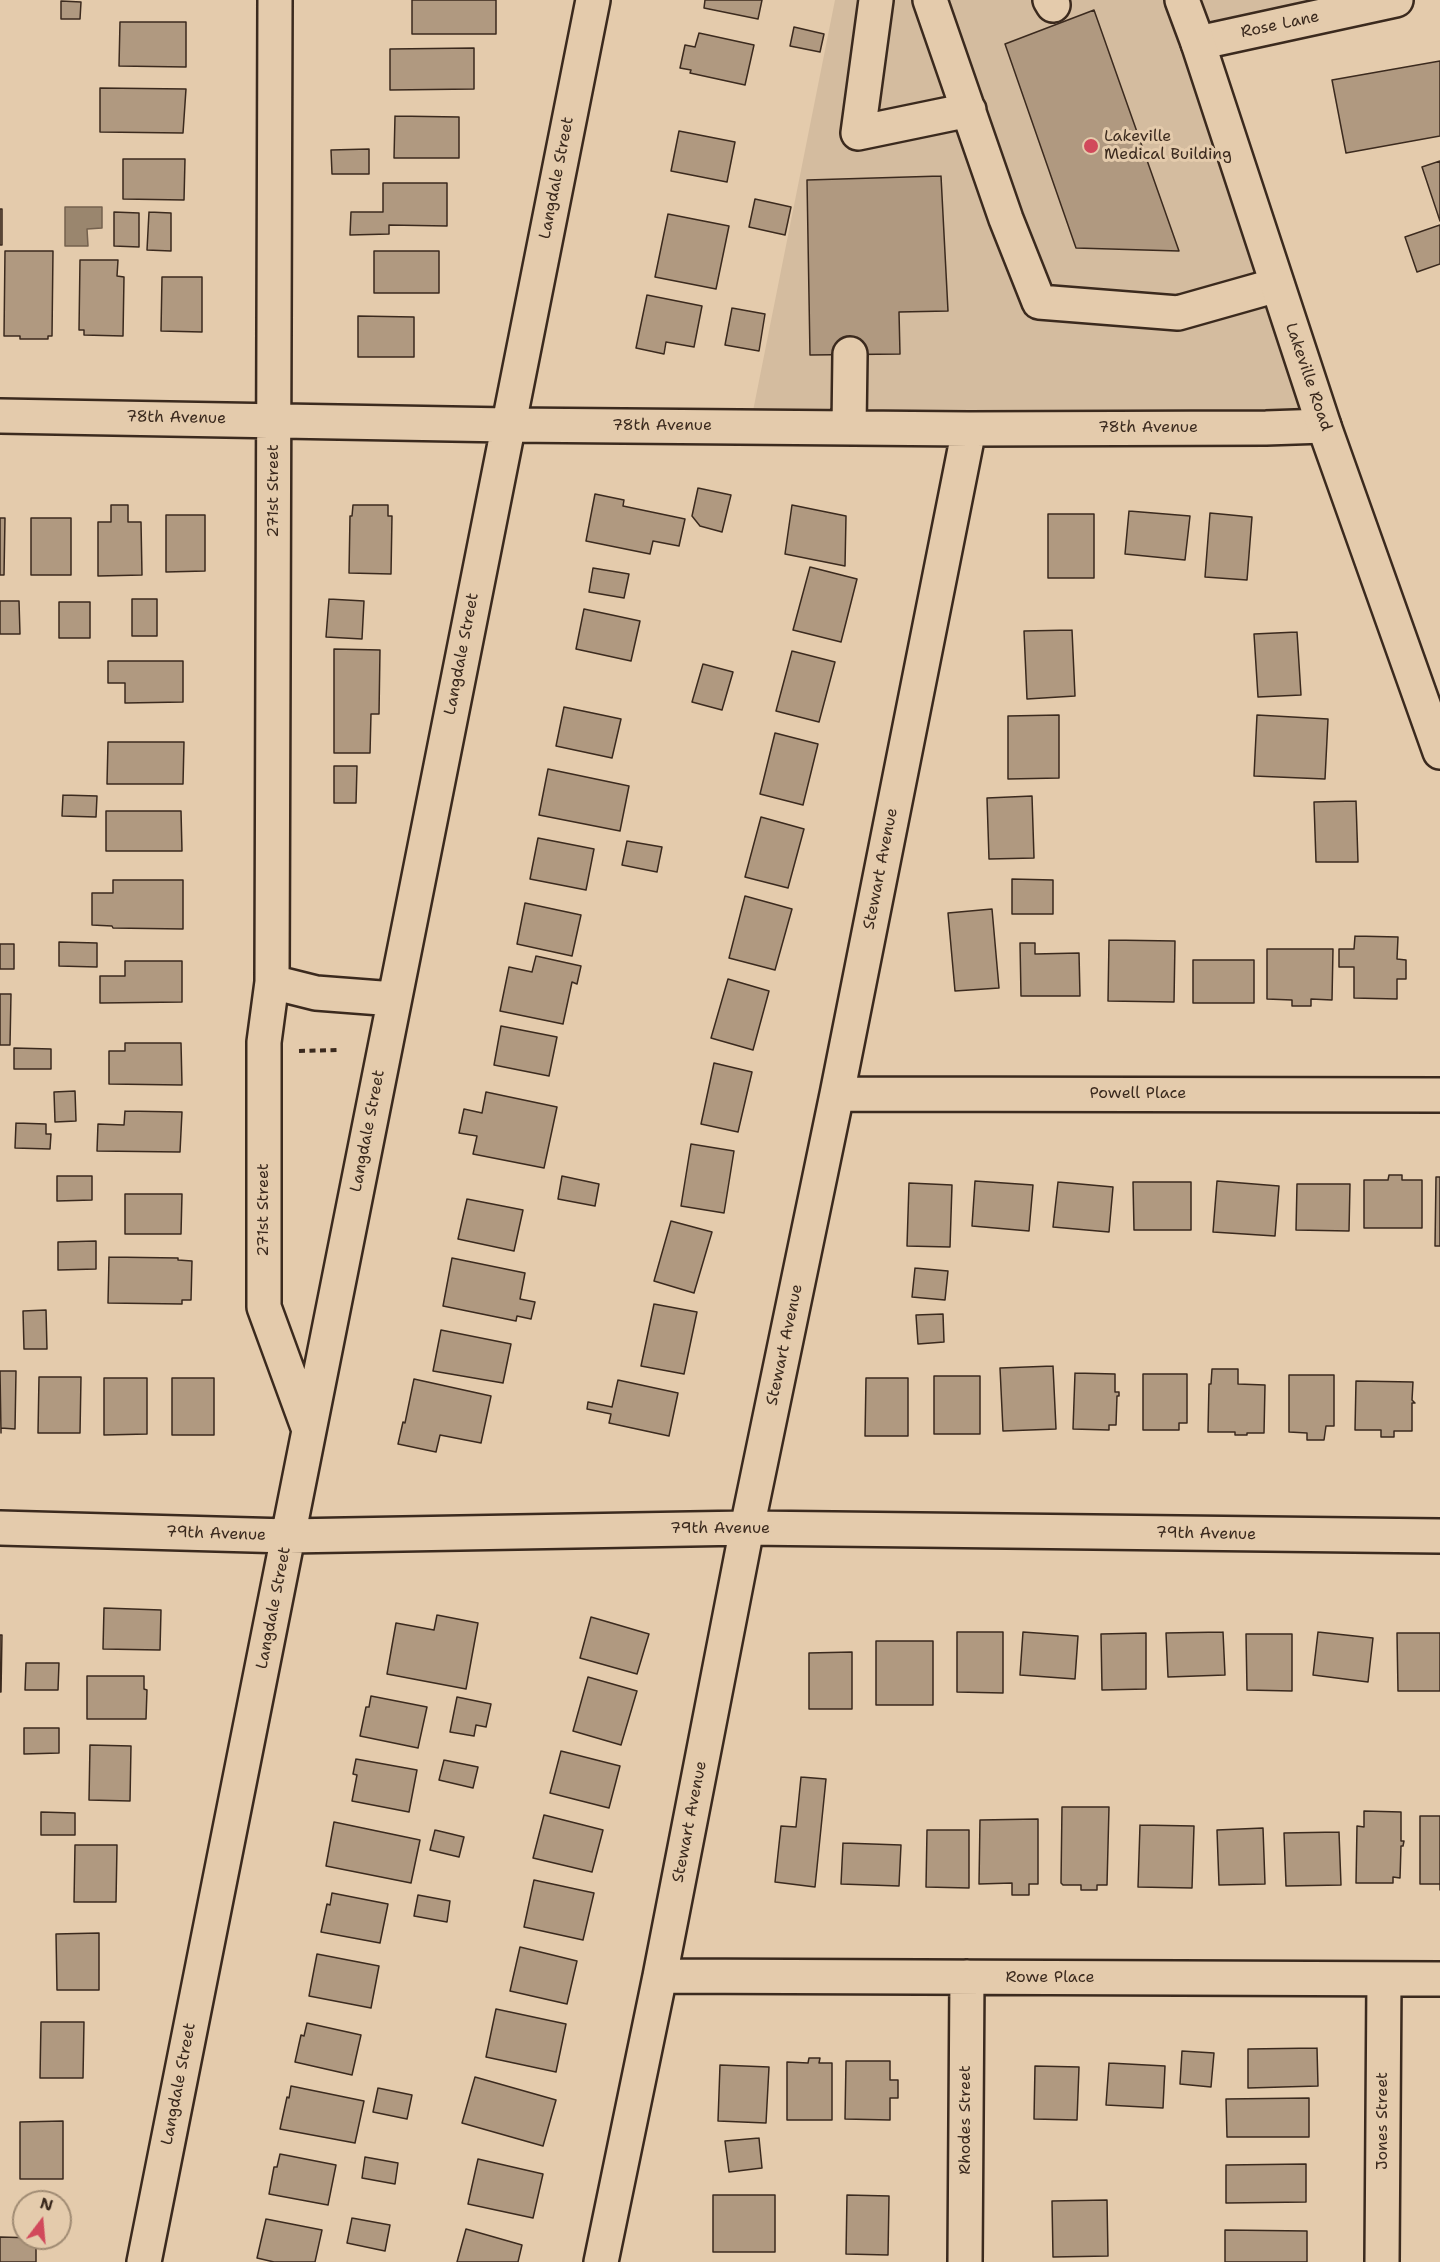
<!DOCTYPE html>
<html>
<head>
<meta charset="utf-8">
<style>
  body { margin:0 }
  #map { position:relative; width:1440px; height:2262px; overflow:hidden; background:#e4cbac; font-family:"Shantell Sans",sans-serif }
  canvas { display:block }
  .north { position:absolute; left:12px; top:2190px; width:60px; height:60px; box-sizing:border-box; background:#e4cbac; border:2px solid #a08b73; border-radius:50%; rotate:16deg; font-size:16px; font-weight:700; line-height:24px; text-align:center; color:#3b2a1e }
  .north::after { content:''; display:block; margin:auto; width:21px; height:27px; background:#d1495b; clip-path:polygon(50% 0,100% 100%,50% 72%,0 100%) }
</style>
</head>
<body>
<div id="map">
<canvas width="1440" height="2262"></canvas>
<div class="north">N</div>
</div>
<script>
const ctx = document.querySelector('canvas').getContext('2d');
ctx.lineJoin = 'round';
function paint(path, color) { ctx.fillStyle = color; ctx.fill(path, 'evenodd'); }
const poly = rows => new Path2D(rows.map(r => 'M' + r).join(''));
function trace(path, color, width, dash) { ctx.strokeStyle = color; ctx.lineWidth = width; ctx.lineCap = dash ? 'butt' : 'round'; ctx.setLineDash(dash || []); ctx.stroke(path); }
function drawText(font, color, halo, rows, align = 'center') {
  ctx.font = font + ' "Shantell Sans",sans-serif'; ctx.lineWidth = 6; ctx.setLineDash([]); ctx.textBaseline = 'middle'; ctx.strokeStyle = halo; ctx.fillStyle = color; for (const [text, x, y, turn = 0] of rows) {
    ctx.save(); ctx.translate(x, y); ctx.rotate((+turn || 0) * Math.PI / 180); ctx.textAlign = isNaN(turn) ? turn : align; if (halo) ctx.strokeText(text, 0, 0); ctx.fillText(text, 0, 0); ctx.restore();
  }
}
const built = poly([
  [835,0,1396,0,1198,43,1324,426,750,426]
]);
const water = poly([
  [65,207,102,207,102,228,87,229,88,246,65,246,65,207]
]);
const building = poly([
  [412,0,496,0,496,34,412,34,412,0],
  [705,0,762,0,758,19,704,8,705,0],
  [61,1,81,2,80,19,61,19,61,1],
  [1094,10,1179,251,1076,248,1005,44,1094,10],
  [120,22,186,22,186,67,119,66,120,22],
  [794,27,824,34,820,52,790,46,794,27],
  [699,33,754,45,745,85,690,73,691,70,680,68,685,45,695,47,699,33],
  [474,48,474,89,390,90,390,49,474,48],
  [1440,61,1440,136,1346,153,1332,80,1440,61],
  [100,88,186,89,183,133,100,132,100,88],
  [395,116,459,117,459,158,394,158,395,116],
  [679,131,735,142,727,182,671,171,679,131],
  [369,149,369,174,332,174,331,150,369,149],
  [123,159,185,159,184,200,123,199,123,159],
  [1440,161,1440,221,1422,167,1440,161],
  [941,176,948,311,899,312,900,354,810,355,807,180,941,176],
  [383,183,447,183,447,226,389,225,389,234,350,235,351,212,383,212,383,183],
  [755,199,791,207,785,235,749,227,755,199],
  [0,209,2,209,2,245,0,245,0,209],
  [114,212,139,213,139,247,114,246,114,212],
  [149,212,171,213,171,251,147,250,149,212],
  [668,214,729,226,716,289,655,277,668,214],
  [1440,225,1440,264,1417,272,1405,237,1440,225],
  [5,251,53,251,52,336,48,336,48,339,20,339,20,336,4,336,5,251],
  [374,251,439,251,439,293,374,293,374,251],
  [80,260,118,260,117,276,124,277,123,336,84,335,84,330,79,330,80,260],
  [162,277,202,277,202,332,161,331,162,277],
  [647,295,702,306,694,347,666,342,664,354,636,348,647,295],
  [732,308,765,314,759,351,725,345,732,308],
  [358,316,414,317,414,357,358,357,358,316],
  [698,488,731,495,722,532,700,526,692,516,698,488],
  [595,494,624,500,623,506,685,519,679,546,653,541,650,554,586,541,595,494],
  [111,505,128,505,128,522,141,522,142,575,98,576,98,522,111,522,111,505],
  [353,505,388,505,388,516,392,516,391,574,349,573,350,516,352,516,353,505],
  [792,505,846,516,845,566,785,554,792,505],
  [1129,511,1190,516,1185,560,1125,554,1129,511],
  [1210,513,1252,517,1247,580,1205,577,1210,513],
  [1048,514,1094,514,1094,578,1048,578,1048,514],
  [166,515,205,515,205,571,166,572,166,515],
  [0,518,5,518,4,575,0,575,0,518],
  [31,518,71,518,71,575,31,575,31,518],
  [810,567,857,579,841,642,793,630,810,567],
  [593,568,629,574,624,598,589,592,593,568],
  [132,599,157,599,157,636,132,636,132,599],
  [329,599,364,601,362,639,326,637,329,599],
  [0,601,19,601,20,634,0,634,0,601],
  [59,602,90,602,90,638,59,638,59,602],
  [584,609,640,621,631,661,576,649,584,609],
  [1072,630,1075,696,1027,699,1024,631,1072,630],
  [1297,632,1301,695,1258,697,1254,634,1297,632],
  [334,649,380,650,379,714,371,714,370,753,334,753,334,649],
  [792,651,835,662,819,722,776,711,792,651],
  [108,661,183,661,183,702,125,703,125,683,108,683,108,661],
  [703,664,733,672,722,710,692,702,703,664],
  [564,707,621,719,612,758,556,746,564,707],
  [1059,715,1059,778,1008,779,1008,716,1059,715],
  [1257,715,1328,719,1325,779,1254,776,1257,715],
  [775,733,818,744,803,805,760,794,775,733],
  [108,742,184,742,183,784,107,784,108,742],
  [334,766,357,766,356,803,334,803,334,766],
  [548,769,629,786,620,831,539,815,548,769],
  [63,795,97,796,96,817,62,816,63,795],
  [1032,796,1034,858,989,859,987,798,1032,796],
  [1356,801,1358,862,1316,862,1314,802,1356,801],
  [106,811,181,811,182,851,106,851,106,811],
  [761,817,804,829,788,888,745,877,761,817],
  [538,838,594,849,586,890,530,879,538,838],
  [627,841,662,847,657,872,622,865,627,841],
  [1012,879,1053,880,1053,914,1012,914,1012,879],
  [113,880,183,880,183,929,113,928,112,926,92,925,92,893,113,893,113,880],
  [745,896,792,909,775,970,729,958,745,896],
  [525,903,581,915,572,956,517,944,525,903],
  [992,909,999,988,955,991,948,913,992,909],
  [1355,936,1398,937,1397,959,1406,960,1406,979,1397,979,1397,999,1354,998,1354,967,1339,967,1339,949,1354,949,1355,936],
  [1109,940,1175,941,1174,1002,1108,1001,1109,940],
  [59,942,97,943,97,967,59,966,59,942],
  [1020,943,1035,943,1035,954,1079,953,1080,996,1021,996,1020,943],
  [0,944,14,944,14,969,0,969,0,944],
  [1267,949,1333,949,1332,1000,1311,999,1311,1006,1292,1006,1292,1000,1267,999,1267,949],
  [536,956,581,966,577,984,572,982,563,1024,500,1011,509,967,532,972,536,956],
  [1193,960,1254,960,1254,1003,1193,1003,1193,960],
  [125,961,182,961,182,1002,100,1003,100,976,125,976,125,961],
  [728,979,769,991,753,1050,711,1038,728,979],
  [0,994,11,994,10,1045,0,1045,0,994],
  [501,1026,557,1037,549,1076,494,1065,501,1026],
  [125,1043,181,1043,182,1085,109,1084,109,1051,125,1051,125,1043],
  [14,1048,51,1049,51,1069,14,1069,14,1048],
  [714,1063,752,1072,738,1132,701,1124,714,1063],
  [75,1091,76,1121,55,1122,54,1092,75,1091],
  [486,1092,557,1107,544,1168,473,1154,477,1136,459,1133,464,1109,482,1113,486,1092],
  [125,1111,182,1112,180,1152,97,1151,98,1124,124,1125,125,1111],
  [16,1123,46,1124,46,1134,51,1134,50,1149,15,1148,16,1123],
  [691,1144,734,1151,724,1213,681,1206,691,1144],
  [1389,1175,1402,1175,1402,1180,1422,1180,1422,1228,1364,1228,1364,1180,1388,1180,1389,1175],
  [57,1176,92,1176,92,1200,57,1201,57,1176],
  [562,1176,599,1184,595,1206,558,1199,562,1176],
  [1436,1177,1440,1177,1440,1246,1435,1246,1436,1177],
  [975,1181,1033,1185,1029,1231,972,1226,975,1181],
  [1217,1181,1279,1186,1275,1236,1213,1232,1217,1181],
  [1058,1182,1113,1187,1109,1232,1053,1227,1058,1182],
  [1133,1182,1191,1182,1191,1230,1134,1230,1133,1182],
  [909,1183,952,1185,950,1247,907,1246,909,1183],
  [1297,1184,1350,1184,1349,1231,1296,1230,1297,1184],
  [125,1194,182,1194,181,1234,125,1234,125,1194],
  [467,1199,523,1210,514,1251,458,1239,467,1199],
  [671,1221,712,1232,694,1293,654,1281,671,1221],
  [96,1241,96,1269,58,1270,58,1242,96,1241],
  [109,1257,178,1258,178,1260,192,1261,191,1300,182,1300,182,1304,108,1303,109,1257],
  [452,1258,525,1273,520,1299,535,1302,531,1319,517,1316,516,1321,443,1306,452,1258],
  [915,1268,948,1271,945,1300,912,1297,915,1268],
  [654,1304,697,1312,684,1374,641,1366,654,1304],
  [46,1310,47,1349,24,1349,23,1311,46,1310],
  [943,1314,944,1342,918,1344,916,1315,943,1314],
  [441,1330,511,1344,503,1383,433,1371,441,1330],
  [1053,1366,1056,1429,1003,1431,1000,1368,1053,1366],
  [1212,1369,1238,1369,1238,1384,1265,1385,1264,1433,1247,1433,1247,1435,1235,1435,1235,1432,1208,1432,1209,1384,1211,1384,1212,1369],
  [0,1371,16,1371,15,1429,1,1428,1,1433,0,1371],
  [1075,1373,1115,1374,1115,1392,1119,1392,1119,1396,1117,1396,1116,1425,1109,1425,1109,1430,1073,1429,1075,1373],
  [1143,1374,1187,1374,1187,1423,1179,1423,1179,1430,1143,1430,1143,1374],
  [1289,1375,1334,1375,1334,1426,1326,1426,1324,1440,1307,1440,1307,1433,1289,1432,1289,1375],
  [934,1376,980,1376,980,1434,934,1434,934,1376],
  [39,1377,81,1377,80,1433,38,1433,39,1377],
  [104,1378,147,1378,147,1434,104,1435,104,1378],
  [172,1378,214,1378,214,1435,172,1435,172,1378],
  [866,1378,908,1378,908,1436,865,1436,866,1378],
  [414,1379,491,1396,481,1443,440,1435,436,1452,398,1444,403,1422,405,1423,414,1379],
  [618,1380,678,1393,669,1436,609,1423,611,1414,587,1409,588,1402,612,1407,618,1380],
  [1356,1381,1413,1382,1412,1400,1415,1403,1412,1403,1412,1431,1394,1431,1394,1437,1381,1437,1381,1430,1355,1430,1356,1381],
  [104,1608,161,1610,160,1650,103,1649,104,1608],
  [437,1615,478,1623,466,1689,387,1674,396,1623,434,1630,437,1615],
  [591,1617,649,1634,637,1674,580,1658,591,1617],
  [957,1632,1003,1632,1003,1693,957,1692,957,1632],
  [1023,1632,1078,1636,1075,1679,1020,1675,1023,1632],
  [1223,1632,1225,1675,1168,1677,1166,1633,1223,1632],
  [1318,1632,1373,1638,1368,1682,1313,1675,1318,1632],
  [1146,1633,1146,1689,1102,1690,1101,1634,1146,1633],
  [1397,1633,1440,1633,1440,1691,1398,1691,1397,1633],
  [1246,1634,1292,1634,1292,1691,1247,1690,1246,1634],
  [0,1635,2,1635,1,1692,0,1692,0,1635],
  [876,1641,933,1641,933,1705,876,1705,876,1641],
  [852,1652,852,1709,809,1709,809,1653,852,1652],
  [26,1663,59,1663,58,1690,25,1690,26,1663],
  [87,1676,144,1676,144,1689,147,1690,146,1719,87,1719,87,1676],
  [588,1677,637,1691,621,1745,573,1731,588,1677],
  [371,1696,427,1707,418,1748,360,1736,366,1707,369,1707,371,1696],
  [457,1697,491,1704,486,1727,476,1725,474,1736,450,1732,457,1697],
  [24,1728,59,1728,59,1753,24,1754,24,1728],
  [90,1745,131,1746,130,1801,89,1800,90,1745],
  [561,1751,620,1766,609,1808,550,1793,561,1751],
  [356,1759,417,1770,409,1812,352,1801,357,1775,353,1774,356,1759],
  [444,1760,478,1767,473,1788,439,1780,444,1760],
  [801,1777,826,1779,815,1887,775,1882,781,1826,796,1827,801,1777],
  [1062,1807,1109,1807,1107,1885,1097,1885,1097,1890,1081,1890,1081,1885,1063,1885,1061,1883,1062,1807],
  [1364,1811,1401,1812,1401,1841,1404,1841,1403,1846,1401,1846,1400,1878,1393,1877,1393,1883,1356,1883,1357,1826,1364,1827,1364,1811],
  [41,1812,75,1813,75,1835,41,1835,41,1812],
  [544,1815,603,1830,592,1872,533,1858,544,1815],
  [1420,1816,1440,1816,1440,1890,1440,1884,1420,1884,1420,1816],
  [1038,1819,1038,1884,1029,1884,1029,1895,1012,1895,1012,1883,979,1884,980,1820,1038,1819],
  [334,1822,420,1840,411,1883,326,1866,334,1822],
  [1140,1825,1194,1826,1192,1888,1138,1887,1140,1825],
  [1263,1828,1265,1884,1219,1885,1217,1830,1263,1828],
  [435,1830,464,1837,459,1857,430,1850,435,1830],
  [927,1830,969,1830,969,1888,926,1887,927,1830],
  [1339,1832,1341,1885,1286,1886,1284,1833,1339,1832],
  [843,1843,901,1845,899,1886,841,1884,843,1843],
  [75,1845,117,1845,116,1902,74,1902,75,1845],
  [534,1880,594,1893,583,1940,524,1927,534,1880],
  [332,1893,388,1904,380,1943,321,1932,327,1904,330,1905,332,1893],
  [418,1895,450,1901,447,1922,414,1916,418,1895],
  [99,1933,99,1990,57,1990,56,1934,99,1933],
  [520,1947,577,1961,567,2004,510,1991,520,1947],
  [317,1954,379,1966,371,2008,309,1996,317,1954],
  [496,2009,566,2024,556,2072,486,2057,496,2009],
  [41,2022,84,2022,83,2078,40,2078,41,2022],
  [307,2023,361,2035,352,2075,295,2062,301,2035,304,2036,307,2023],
  [1317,2048,1318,2086,1248,2088,1248,2049,1317,2048],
  [1182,2051,1214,2053,1211,2087,1180,2084,1182,2051],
  [809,2058,820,2058,819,2063,832,2063,832,2120,787,2120,787,2062,808,2063,809,2058],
  [846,2061,890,2061,890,2080,898,2080,898,2098,890,2098,890,2120,845,2119,846,2061],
  [1109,2063,1165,2066,1163,2108,1106,2105,1109,2063],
  [720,2065,769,2067,766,2123,718,2121,720,2065],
  [1035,2066,1079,2067,1077,2120,1034,2119,1035,2066],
  [475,2077,556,2100,543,2146,462,2123,475,2077],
  [291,2086,364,2101,355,2143,280,2129,287,2097,289,2098,291,2086],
  [378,2088,412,2095,407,2119,373,2112,378,2088],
  [1309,2098,1309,2137,1227,2137,1226,2099,1309,2098],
  [63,2121,63,2179,20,2179,20,2122,63,2121],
  [759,2138,762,2168,729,2172,725,2141,759,2138],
  [280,2154,336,2165,328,2205,269,2194,274,2167,277,2167,280,2154],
  [365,2157,398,2163,395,2184,362,2178,365,2157],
  [478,2159,543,2174,533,2218,468,2204,478,2159],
  [1306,2164,1306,2202,1226,2203,1226,2165,1306,2164],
  [713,2195,775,2195,775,2252,713,2252,713,2195],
  [847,2195,889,2196,888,2255,846,2254,847,2195],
  [1107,2200,1108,2256,1053,2257,1052,2201,1107,2200],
  [352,2218,390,2225,385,2251,347,2243,352,2218],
  [266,2219,322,2230,315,2262,274,2262,257,2258,266,2219],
  [466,2229,522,2245,518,2262,457,2262,466,2229],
  [1225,2230,1307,2231,1307,2262,1225,2262,1225,2230],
  [0,2237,36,2238,36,2262,0,2262,0,2237]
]);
const path = poly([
  [299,1051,340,1050]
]);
const minor = poly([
  [275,0,272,982,316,993,394,999],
  [876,0,858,133,969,110],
  [930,0,1006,219,1039,302,1178,313,1277,285],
  [1050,0,1053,5],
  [1198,43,1396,0],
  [0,416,508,425,969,429,1266,428,1324,426],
  [849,428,850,354],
  [272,982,264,1042,264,1307,309,1430],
  [837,1094,1440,1095],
  [0,1528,288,1536,747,1528,1440,1536],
  [660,1976,1440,1979],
  [144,2262,593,0],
  [601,2262,660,1976,747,1528,837,1094,969,429],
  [965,2262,967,1977],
  [1382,2262,1384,1979]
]);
const major = poly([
  [1182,0,1198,43,1324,426,1440,752]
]);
const markers = [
  [1091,146,8,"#d1495b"]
];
const streetNames = [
  ["Rose Lane",1280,25,-12],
  ["Langdale Street",557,178,-79],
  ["Lakeville Road",1308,377,71],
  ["78th Avenue",176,418,1],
  ["78th Avenue",662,426],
  ["78th Avenue",1148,428],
  ["271st Street",274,491,-90],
  ["Langdale Street",462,654,-79],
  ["Stewart Avenue",881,869,-79],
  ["Powell Place",1138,1094],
  ["Langdale Street",368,1131,-79],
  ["271st Street",264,1210,-90],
  ["Stewart Avenue",785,1345,-78],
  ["79th Avenue",720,1529],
  ["79th Avenue",216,1534,2],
  ["79th Avenue",1206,1534,1],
  ["Langdale Street",274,1608,-79],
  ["Stewart Avenue",690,1822,-79],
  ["Rowe Place",1050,1978],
  ["Langdale Street",179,2084,-79],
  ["Rhodes Street",966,2120,-90],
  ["Jones Street",1383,2121,-90]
];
const poiNames = [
  ["Lakeville",1104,137],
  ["Medical Building",1104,155]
];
paint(built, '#d4bc9f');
paint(water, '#9a866e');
trace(water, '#74614e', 1.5);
paint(building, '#b09980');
trace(building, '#3b2a1e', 1.5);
trace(minor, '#3b2a1e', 38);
trace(major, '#3b2a1e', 38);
trace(path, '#3b2a1e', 4, [6, 4.5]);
trace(minor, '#e4cbac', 33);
trace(major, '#e4cbac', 33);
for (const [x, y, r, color] of markers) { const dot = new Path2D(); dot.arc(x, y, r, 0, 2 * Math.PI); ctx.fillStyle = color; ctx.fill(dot); trace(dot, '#e4cbac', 2); }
drawText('16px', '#3b2a1e', '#e4cbac', streetNames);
drawText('16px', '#3b2a1e', '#e4cbac', poiNames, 'left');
</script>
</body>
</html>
